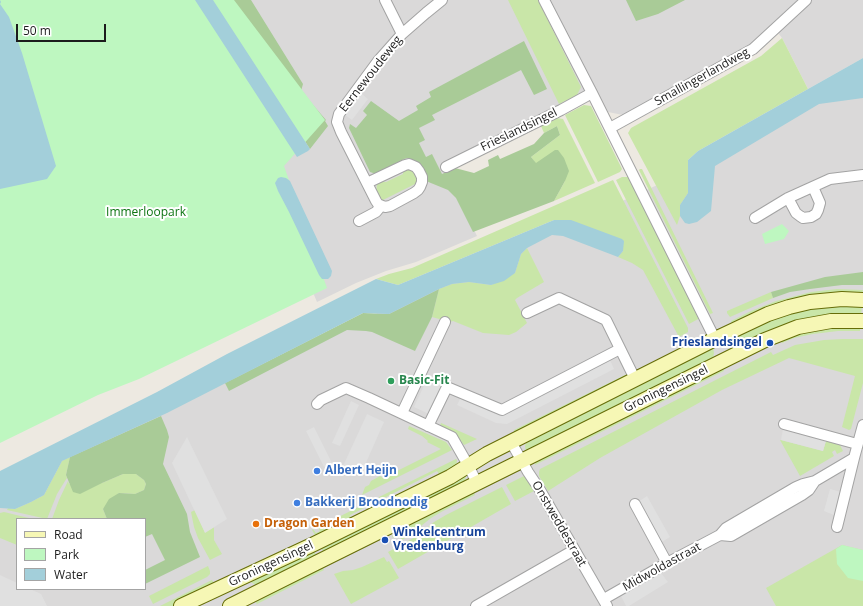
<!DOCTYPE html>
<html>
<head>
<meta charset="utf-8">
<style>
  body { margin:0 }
  #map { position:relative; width:863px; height:606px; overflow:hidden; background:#ede9e1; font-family:"Open Sans",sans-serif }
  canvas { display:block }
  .legend { position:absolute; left:16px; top:518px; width:130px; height:72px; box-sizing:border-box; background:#fff; border:1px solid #a4a4a4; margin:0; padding:5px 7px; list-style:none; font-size:12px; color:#1c1c1c }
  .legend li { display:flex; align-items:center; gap:8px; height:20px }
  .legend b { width:20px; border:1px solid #a4a4a4 }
  .scale { position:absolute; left:16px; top:24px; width:90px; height:18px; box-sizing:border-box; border:2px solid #1c1c1c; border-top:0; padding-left:5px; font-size:12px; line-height:14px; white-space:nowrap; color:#1c1c1c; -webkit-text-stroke:3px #fff; paint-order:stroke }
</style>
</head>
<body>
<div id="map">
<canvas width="863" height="606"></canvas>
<ul class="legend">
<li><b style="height:5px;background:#f6f7b5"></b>Road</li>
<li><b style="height:11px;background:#bef7c0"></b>Park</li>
<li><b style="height:11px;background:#a3cfda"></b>Water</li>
</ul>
<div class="scale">50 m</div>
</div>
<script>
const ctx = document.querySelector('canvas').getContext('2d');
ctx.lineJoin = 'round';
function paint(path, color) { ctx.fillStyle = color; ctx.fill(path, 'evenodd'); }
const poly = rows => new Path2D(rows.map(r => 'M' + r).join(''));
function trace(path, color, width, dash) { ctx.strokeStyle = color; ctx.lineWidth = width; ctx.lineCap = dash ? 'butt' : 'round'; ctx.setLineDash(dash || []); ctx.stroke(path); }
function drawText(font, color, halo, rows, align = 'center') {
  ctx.font = font + ' "Open Sans",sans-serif'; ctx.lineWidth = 4; ctx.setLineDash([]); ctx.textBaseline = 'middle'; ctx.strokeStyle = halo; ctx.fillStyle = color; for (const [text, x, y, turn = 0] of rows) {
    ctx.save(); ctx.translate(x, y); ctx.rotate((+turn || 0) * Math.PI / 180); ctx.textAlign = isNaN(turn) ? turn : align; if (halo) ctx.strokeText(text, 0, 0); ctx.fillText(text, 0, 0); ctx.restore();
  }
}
const residential = poly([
  [219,0,863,0,863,58,808,89,782,38,772,25,751,44,623,115,608,112,595,87,442,163,477,236,416,262,386,271,356,283,317,302,267,184],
  [863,72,863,606,0,606,0,489,58,459,712,160],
  [17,519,145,519,145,589,17,589]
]);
const grass = poly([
  [508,0,538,0,581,87,577,95,559,104],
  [782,38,808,89,698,151,688,160,688,193,680,205,680,216,677,225,628,133,631,128,761,56],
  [584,105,591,106,622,169,620,172,598,182,565,115],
  [557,118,563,119,595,183,554,201,565,181,536,164,531,157,560,135,557,126,544,133,541,126],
  [403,169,407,169,413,170,417,175,417,183,383,200,381,200,376,192,377,184,380,181,386,182,403,174],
  [640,169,642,169,713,313,710,314,639,170],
  [622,177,630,177,700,318,689,324,616,180],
  [613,180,688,328,688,332,679,337,643,270,632,263,618,257,623,251,554,220,398,285,376,279,389,274,412,268,476,240],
  [527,248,544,282,517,298,515,300,527,323,516,332,509,335,483,333,453,321,450,322,432,317,439,289,452,284,469,282,491,285,515,273,521,254],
  [837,289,863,290,862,296,734,327,731,321,751,311,776,301,811,292],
  [771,292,773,298,730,317,727,313,727,311],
  [862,305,861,317,739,347,737,344,739,338,737,333,802,308],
  [860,326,860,331,838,331,813,334,794,338,782,343,779,338,810,329],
  [843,339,863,339,863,383,851,429,849,430,842,427,855,376,789,358,722,390,600,458,548,491,539,476,539,472,540,469,771,352,773,355,795,345,824,340],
  [713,347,714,353,713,358,526,452,525,446,528,439],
  [722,366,724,371,535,465,536,460],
  [625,375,626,379,516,436,514,432,514,430],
  [441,423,477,439,464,445,458,437,453,432,440,426],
  [409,426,446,442,452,450,362,495,365,487,369,485,371,481,380,476,383,478,441,449,427,442,428,441,422,436,408,429],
  [780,440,781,440,823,451,826,441,840,445,843,451,837,454,835,450,832,452,834,456,800,476],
  [70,457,66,475,67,478,65,481,57,494,47,519,7,510,8,508,15,509,31,502,44,495,62,461],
  [456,459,457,460,456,468,445,476,439,474,437,471,380,500,379,497],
  [123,474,136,474,144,480,146,484,144,490,135,494,119,493,103,509,107,519,52,519,59,500,68,481,69,484,102,483],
  [465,475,466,476,465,481,325,556,320,545],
  [524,476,525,477,534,491,515,501,506,485],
  [502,487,511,504,398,569,388,552,419,535,434,522,446,515],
  [472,490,475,495,443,511,431,518,411,534,402,540,399,535,393,538,392,536,414,521],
  [371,501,372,504,350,515,351,518,349,523,315,535,312,530,313,529,316,533,320,531,318,527],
  [195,510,205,532,214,527,214,540,222,554,210,560,198,538,194,527,191,512],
  [4,512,33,519,17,519,17,545,0,538,0,513],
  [842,545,863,550,863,606,776,606,766,588],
  [313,549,318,559,262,584,257,585,252,583,249,580],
  [384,557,387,562,389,561,399,578,351,604,334,574,343,571,353,570,362,567],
  [321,565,324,570,257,604,256,603,257,598],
  [208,566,210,571,210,574,207,577,153,604,149,596],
  [212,580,215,585,173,606,160,606]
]);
const forest = poly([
  [213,0,251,0,303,84,301,91,326,120,325,121,328,126,310,149],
  [626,0,685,0,658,14,636,21],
  [524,41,547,89,534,95,521,70,432,115,435,120,419,128,425,140,419,143,426,157,432,154,442,174,455,168,474,173,489,166,488,160,498,155,500,159,534,144,544,133,557,126,560,135,531,157,536,163,555,150,558,150,564,158,569,171,565,181,554,201,473,232,456,198,448,190,426,181,419,164,413,160,408,158,404,159,376,174,370,172,349,128,350,124,356,128,367,115,363,111,371,101,399,121,418,110,416,106,431,97,429,92],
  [863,272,863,285,842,285,810,289,790,292,773,298,771,292,825,277],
  [439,289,432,317,415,351,372,332,366,331,347,330,229,391,225,383,363,313,389,314],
  [161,416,167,430,169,437,163,464,187,514,190,532,200,557,145,584,145,570,165,560,152,534,145,537,145,519,107,519,103,509,109,499,119,493,135,494,144,490,146,484,144,480,136,474,123,474,102,483,80,494,73,492,66,475,70,457]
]);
const park = poly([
  [0,0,234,0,325,120,284,166,327,288,139,379,98,395,0,443],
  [782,224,789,231,784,239,765,244,762,234],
  [842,545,863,550,863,581,848,578,837,564,836,549]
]);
const parking = poly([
  [362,94,368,99,352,120,345,115],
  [610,360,614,369,507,424,496,423,457,405,461,397,502,415],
  [428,377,443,384,429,414,414,407],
  [351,401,359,405,340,446,332,443],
  [367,414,384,422,361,474,343,466],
  [314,427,332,463,324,467,306,431],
  [783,429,826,441,823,451,781,440],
  [187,437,227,519,205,533,172,463],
  [830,489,841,492,834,515,824,511],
  [647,496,670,537,660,543,638,502],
  [661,573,668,582,629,606,626,606,621,596],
  [0,575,17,583,17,589,30,589,41,594,47,606,0,606]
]);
const water = poly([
  [0,0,1,2,0,4,9,17,22,53,56,166,47,179,0,189],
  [195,0,213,0,310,149,308,151,297,157],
  [863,58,863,98,819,104,715,166,711,211,697,222,689,224,685,223,680,216,680,205,688,193,688,160,698,151],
  [281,177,286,178,290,181,332,271,331,276,328,279,322,279,319,275,289,212,278,191,275,183,278,178],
  [554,220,571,220,622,239,624,241,623,251,618,257,563,236,552,235,527,248,521,254,515,273,504,281,491,285,469,282,452,284,439,289,389,314,363,313,167,413,62,461,44,495,31,502,15,509,0,508,0,471,157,392,227,354,376,279,398,285]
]);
const street = poly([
  [385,0,402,34],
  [544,0,592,93,715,339],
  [610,128,753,49,806,0],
  [446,167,561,110,592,93],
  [367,183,405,165,409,164,416,167,419,171,422,177,422,182,420,187,418,190,414,193,390,206,385,207,378,204,376,201,341,132,337,122,339,114,378,61,402,34,426,13,442,0],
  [788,198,796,213,800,216,803,218,811,217,816,214,818,210,820,203,813,187],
  [755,218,788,198,830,179,863,175],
  [359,221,376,212,381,206],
  [527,313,559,298,606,320,635,379],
  [317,404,321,400,346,388,369,398,452,437,468,465,477,483],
  [402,413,445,322],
  [784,424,857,444],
  [428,426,447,387,502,410,620,349],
  [511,442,528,472,540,490,607,606],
  [635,504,667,563],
  [837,527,854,458,863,425],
  [720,535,731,536,802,495,809,490,815,481],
  [604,599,667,563,720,535,726,528,796,487,803,484,815,481,854,458],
  [476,606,574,550]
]);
const secondary = poly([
  [181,606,314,544,450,477,487,454,715,339,768,314,789,307,810,302,842,299,863,300],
  [230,606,316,563,765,340,798,327,831,321,863,321]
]);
const markers = [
  [770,343,4,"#1a4fb4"],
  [391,381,4,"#2e9e5b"],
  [317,471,4,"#3f7fe0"],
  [297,503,4,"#3f7fe0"],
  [256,524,4,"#e8710a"],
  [385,540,4,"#1a4fb4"]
];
const streetNames = [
  ["Eernewoudeweg",371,74,-52],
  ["Smallingerlandweg",702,77,-29],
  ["Frieslandsingel",519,130,-26],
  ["Groningensingel",666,389,-26],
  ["Onstweddestraat",559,524,60],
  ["Groningensingel",271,564,-25],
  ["Midwoldastraat",662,567,-29]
];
const parkNames = [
  ["Immerloopark",146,213]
];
const transitNames = [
  ["Frieslandsingel",762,343],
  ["Winkelcentrum",393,533,"left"],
  ["Vredenburg",393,547,"left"]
];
const leisureNames = [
  ["Basic-Fit",399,381]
];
const shopNames = [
  ["Albert Heijn",325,471],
  ["Bakkerij Broodnodig",305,503]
];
const foodNames = [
  ["Dragon Garden",264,524]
];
paint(residential, '#dad9d9');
paint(grass, '#c9e6a8');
paint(forest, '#a9cb97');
paint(park, '#bef7c0');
paint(parking, '#e0e0e0');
paint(water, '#a3cfda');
trace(street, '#a3a3a3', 12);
trace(secondary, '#666d08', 16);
trace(street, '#fff', 10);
trace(secondary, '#f6f7b5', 14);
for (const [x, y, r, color] of markers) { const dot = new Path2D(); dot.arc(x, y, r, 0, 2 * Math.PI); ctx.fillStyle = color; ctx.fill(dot); trace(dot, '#fff', 1.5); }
drawText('12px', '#1c1c1c', '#fff', streetNames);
drawText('12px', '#0e7513', '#fff', parkNames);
drawText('bold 12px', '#164399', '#fff', transitNames, 'right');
drawText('bold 12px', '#27864d', '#fff', leisureNames, 'left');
drawText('bold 12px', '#366cbe', '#fff', shopNames, 'left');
drawText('bold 12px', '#c56008', '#fff', foodNames, 'left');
</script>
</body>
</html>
